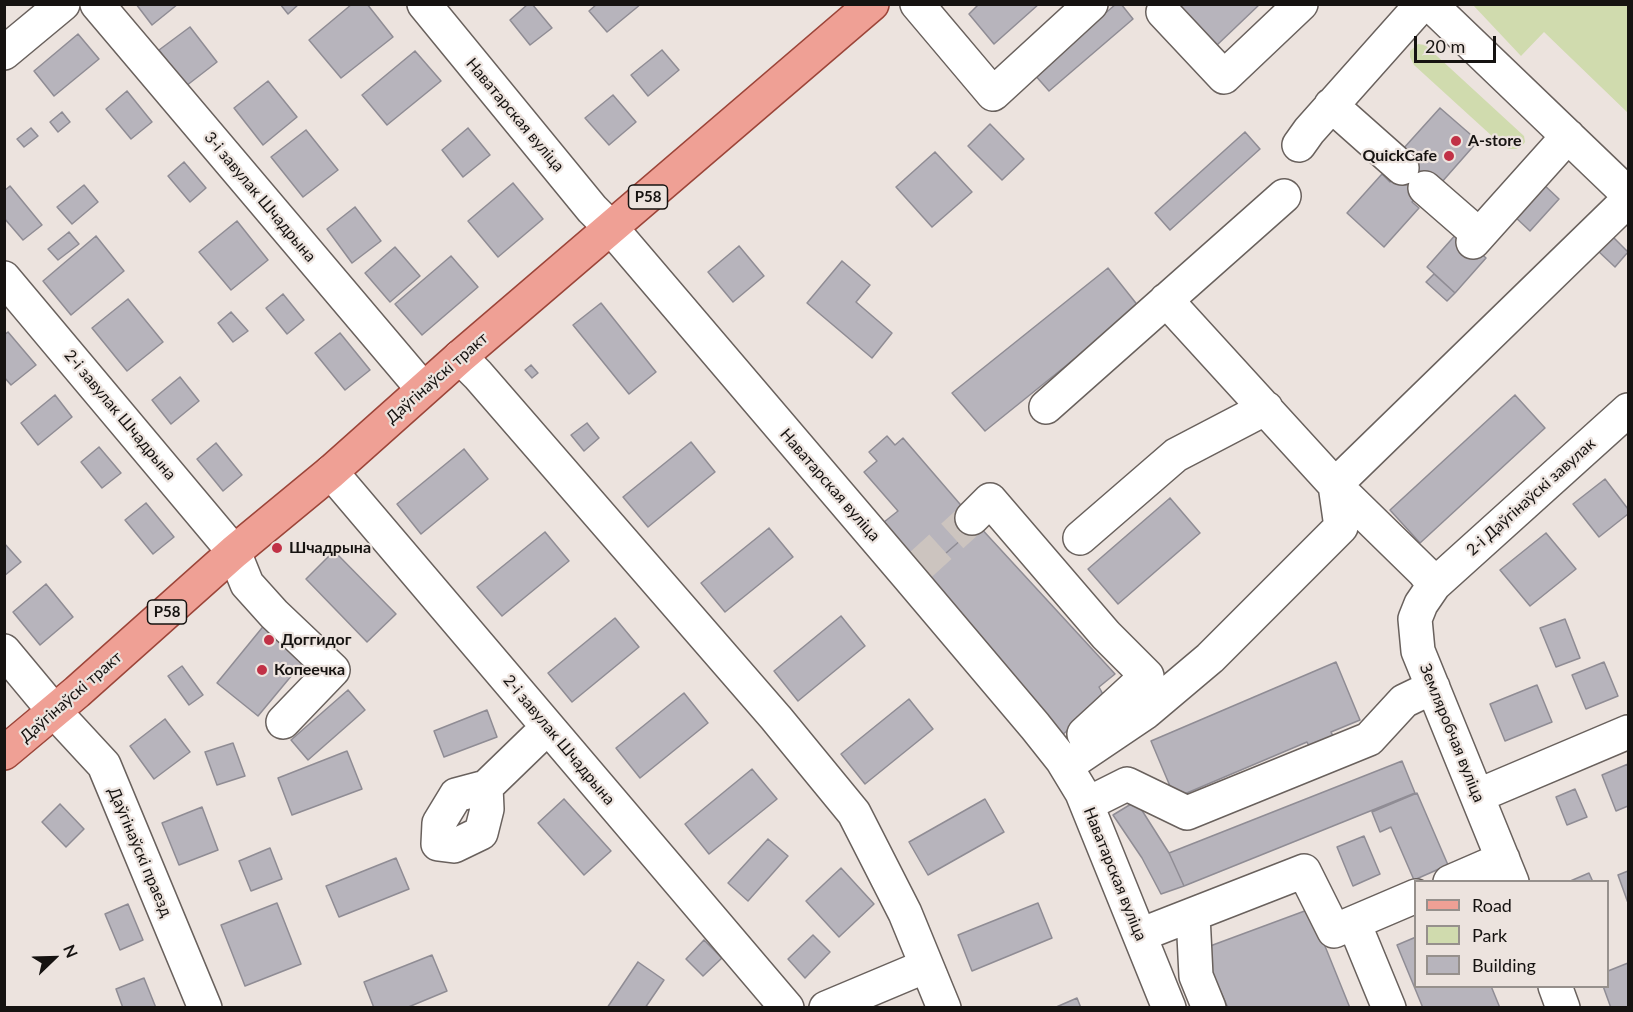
<!DOCTYPE html>
<html>
<head>
<meta charset="utf-8">
<style>
  body { margin:0 }
  #map { position:relative; width:1633px; height:1012px; overflow:hidden; background:#ece3de; font-family:Lato,sans-serif }
  canvas { display:block }
  .frame { position:absolute; inset:0; border:6px solid #161311; pointer-events:none }
  .legend { position:absolute; left:1414px; top:880px; width:195px; height:108px; box-sizing:border-box; background:#ece3de; border:2px solid #96908c; margin:0; padding:8px 10px; list-style:none; font-size:18px; color:#161311 }
  .legend li { display:flex; align-items:center; gap:12px; height:30px }
  .legend b { width:30px; border:2px solid #96908c }
  .north { position:absolute; left:24px; top:928px; width:60px; height:60px; -webkit-text-stroke:4px #ece3de; paint-order:stroke; rotate:67deg; font-size:16px; font-weight:700; line-height:24px; text-align:center; color:#161311 }
  .north::after { content:''; display:block; margin:auto; width:21px; height:27px; background:#161311; clip-path:polygon(50% 0,100% 100%,50% 72%,0 100%) }
  .scale { position:absolute; left:1414px; top:36px; width:82px; height:27px; box-sizing:border-box; border:3px solid #161311; border-top:0; padding-left:8px; font-size:18px; line-height:21px; white-space:nowrap; color:#161311; -webkit-text-stroke:4px #ece3de; paint-order:stroke }
</style>
</head>
<body>
<div id="map">
<canvas width="1633" height="1012"></canvas>
<div class="frame"></div>
<ul class="legend">
<li><b style="height:8px;background:#efa095"></b>Road</li>
<li><b style="height:16px;background:#d0dbae"></b>Park</li>
<li><b style="height:16px;background:#b7b4bc"></b>Building</li>
</ul>
<div class="north">N</div>
<div class="scale">20 m</div>
</div>
<script>
const ctx = document.querySelector('canvas').getContext('2d');
ctx.lineJoin = 'round';
function paint(path, color) { ctx.fillStyle = color; ctx.fill(path, 'evenodd'); }
const poly = rows => new Path2D(rows.map(r => 'M' + r).join(''));
function trace(path, color, width, dash) { ctx.strokeStyle = color; ctx.lineWidth = width; ctx.lineCap = dash ? 'butt' : 'round'; ctx.setLineDash(dash || []); ctx.stroke(path); }
function drawText(font, color, halo, rows, align = 'center') {
  ctx.font = font + ' Lato,sans-serif'; ctx.lineWidth = 4.5; ctx.setLineDash([]); ctx.textBaseline = 'middle'; ctx.strokeStyle = halo; ctx.fillStyle = color; for (const [text, x, y, turn = 0] of rows) {
    ctx.save(); ctx.translate(x, y); ctx.rotate((+turn || 0) * Math.PI / 180); ctx.textAlign = isNaN(turn) ? turn : align; if (halo) ctx.strokeText(text, 0, 0); ctx.fillText(text, 0, 0); ctx.restore();
  }
}
const green = poly([
  [1473,5,1628,5,1628,113,1544,32,1521,56],
  [1418,44,1425,45,1524,136,1525,142,1521,147,1516,149,1509,149,1504,147,1414,65,1410,57,1410,51]
]);
const building = poly([
  [136,4,178,4,152,25,136,4],
  [280,4,299,4,288,14,280,4],
  [352,4,367,4,393,37,341,78,309,40,352,4],
  [528,4,532,4,552,28,530,45,510,20,528,4],
  [597,4,641,4,607,32,589,11,597,4],
  [979,4,1039,4,994,44,969,14,979,4],
  [1116,4,1121,4,1133,19,1049,91,1034,74,1116,4],
  [1179,4,1260,4,1217,45,1199,26,1192,32,1173,12,1180,5,1179,4],
  [190,27,217,62,186,86,159,50,190,27],
  [78,34,99,59,54,96,34,71,78,34],
  [662,50,679,70,648,96,631,75,662,50],
  [415,51,441,81,387,125,362,95,415,51],
  [268,81,297,117,263,145,234,108,268,81],
  [127,91,152,122,131,139,106,109,127,91],
  [613,95,636,122,609,145,585,118,613,95],
  [1440,108,1478,141,1441,183,1435,177,1412,202,1419,208,1384,247,1347,213,1382,174,1390,182,1412,157,1403,149,1440,108],
  [62,112,70,122,58,132,50,122,62,112],
  [990,124,1024,159,1002,180,968,146,990,124],
  [31,128,38,136,24,147,17,139,31,128],
  [468,128,490,155,463,177,442,150,468,128],
  [306,130,338,170,303,197,271,157,306,130],
  [1245,132,1260,149,1170,230,1155,213,1245,132],
  [935,152,972,192,932,227,896,187,935,152],
  [184,162,206,188,190,202,168,176,184,162],
  [513,183,543,219,498,257,468,221,513,183],
  [1542,183,1559,199,1530,231,1513,215,1542,183],
  [84,185,98,202,72,224,57,207,84,185],
  [10,186,42,225,23,240,4,218,4,191,10,186],
  [355,207,381,241,352,263,327,229,355,207],
  [237,221,268,260,231,290,199,252,237,221],
  [69,232,79,244,58,260,48,249,69,232],
  [1458,232,1486,258,1455,293,1427,267,1458,232],
  [1611,235,1628,252,1615,267,1597,250,1611,235],
  [96,236,124,271,71,315,43,281,96,236],
  [739,246,764,276,733,302,708,272,739,246],
  [395,247,420,276,390,302,365,273,395,247],
  [451,256,478,287,422,335,395,304,451,256],
  [842,261,870,285,856,302,892,333,872,358,807,303,842,261],
  [1108,268,1139,307,985,431,952,393,1108,268],
  [1434,274,1455,293,1447,301,1426,282,1434,274],
  [283,294,304,320,287,334,266,308,283,294],
  [128,299,163,342,127,371,92,328,128,299],
  [601,303,656,372,629,394,573,325,601,303],
  [231,312,248,331,233,342,218,323,231,312],
  [8,332,36,365,11,385,4,377,4,335,8,332],
  [340,333,370,370,345,390,315,353,340,333],
  [531,365,538,373,532,378,525,370,531,365],
  [180,377,199,401,171,424,152,400,180,377],
  [55,395,72,417,38,445,21,423,55,395],
  [1515,395,1545,428,1420,543,1390,510,1515,395],
  [587,423,599,438,584,451,571,435,587,423],
  [887,436,895,445,903,438,978,525,921,575,879,526,898,511,864,472,877,461,869,452,887,436],
  [691,442,715,472,648,527,623,497,691,442],
  [216,443,242,475,223,491,197,459,216,443],
  [99,447,121,473,102,488,81,462,99,447],
  [464,449,488,479,421,534,397,504,464,449],
  [1605,479,1628,509,1628,514,1599,537,1573,504,1605,479],
  [1170,498,1200,533,1118,604,1088,569,1170,498],
  [146,503,174,537,153,554,125,520,146,503],
  [978,525,1115,674,1099,687,1105,698,1061,736,921,575,978,525],
  [769,528,793,557,725,612,701,583,769,528],
  [545,532,569,561,502,616,477,587,545,532],
  [1546,533,1576,569,1530,606,1500,570,1546,533],
  [4,543,21,562,4,576,4,543],
  [334,551,396,614,367,642,306,579,334,551],
  [46,584,73,617,40,645,13,612,46,584],
  [841,616,865,646,798,701,774,671,841,616],
  [615,618,639,647,572,702,548,673,615,618],
  [1565,619,1580,658,1556,667,1540,628,1565,619],
  [266,623,307,657,258,716,217,683,266,623],
  [1336,662,1360,720,1331,732,1336,742,1312,752,1307,742,1175,798,1151,741,1336,662],
  [1604,662,1618,696,1586,709,1572,675,1604,662],
  [182,666,203,695,189,705,168,676,182,666],
  [1537,685,1552,722,1505,741,1490,704,1537,685],
  [348,690,365,710,308,760,291,740,348,690],
  [684,693,708,723,640,778,616,748,684,693],
  [909,699,933,729,865,784,841,754,909,699],
  [487,710,497,737,444,757,434,731,487,710],
  [165,719,190,752,154,779,130,746,165,719],
  [233,743,245,776,217,785,205,752,233,743],
  [347,751,362,789,292,815,278,778,347,751],
  [1402,761,1415,793,1184,886,1169,853,1402,761],
  [1628,764,1628,806,1616,811,1602,775,1628,764],
  [752,769,777,799,709,854,685,824,752,769],
  [1575,789,1587,817,1567,825,1556,797,1575,789],
  [1417,793,1448,865,1414,880,1391,827,1380,832,1372,812,1417,793],
  [564,799,611,851,584,875,538,823,564,799],
  [985,799,1004,832,928,875,909,842,985,799],
  [1136,801,1169,853,1184,886,1161,894,1142,858,1113,815,1136,801],
  [60,804,84,829,66,847,42,822,60,804],
  [202,807,218,850,179,865,162,823,202,807],
  [1364,836,1380,874,1353,886,1337,847,1364,836],
  [768,839,788,856,748,901,728,883,768,839],
  [270,848,282,879,251,891,239,861,270,848],
  [396,858,409,889,339,917,326,886,396,858],
  [841,868,874,904,839,937,806,901,841,868],
  [1628,871,1628,903,1618,875,1628,871],
  [1589,873,1593,882,1568,882,1589,873],
  [277,903,301,964,245,986,221,925,277,903],
  [1038,903,1052,938,972,971,958,935,1038,903],
  [128,904,143,940,120,950,105,914,128,904],
  [1310,909,1350,1008,1228,1008,1202,949,1310,909],
  [813,935,830,952,805,978,788,959,813,935],
  [1416,937,1416,986,1491,986,1500,1008,1423,1008,1397,945,1416,937],
  [704,940,722,958,703,976,686,959,704,940],
  [432,955,447,991,406,1008,374,1008,364,982,432,955],
  [638,962,664,980,645,1008,607,1008,638,962],
  [1628,963,1628,1008,1611,1008,1603,986,1608,986,1608,971,1628,963],
  [144,978,156,1008,123,1008,116,989,144,978],
  [1077,998,1081,1008,1054,1008,1077,998]
]);
const minorTunnel = poly([
  [916,569,972,518]
]);
const minor = poly([
  [97,4,423,389],
  [424,4,592,209,612,229,908,576,1035,726,1062,760,1082,793,1169,1008],
  [917,4,993,94,1091,4],
  [1430,4,1628,194],
  [1163,12,1224,77,1301,4],
  [4,53,63,4],
  [1331,105,1402,168],
  [1299,145,1309,131,1422,4],
  [1425,188,1479,235],
  [1473,242,1568,136],
  [4,278,234,552,247,584,274,614,333,670,283,722],
  [1166,300,1335,485,1424,572,1434,585],
  [460,357,478,375,776,718,854,813,905,913,944,1008],
  [1046,407,1284,196],
  [331,472,787,1008],
  [1335,485,1628,200],
  [972,518,990,500,1106,635,1147,676,1084,734],
  [1080,538,1176,455,1266,408],
  [4,651,54,711,104,765,205,1008],
  [1066,766,1146,712,1210,658,1341,527,1335,485],
  [486,787,456,795,439,823,438,844,454,846,481,833,487,809,486,787,548,727],
  [1477,796,1628,732],
  [1087,804,1127,784,1187,813,1369,739,1404,701,1433,687],
  [1450,882,1503,859],
  [1512,882,1418,651,1415,619,1421,604,1434,585,1628,410],
  [1193,915,1196,976,1209,1008],
  [1354,923,1389,1008],
  [1140,935,1304,871,1334,931,1416,896],
  [1555,986,1563,1008],
  [826,1008,926,966]
]);
const major = poly([
  [4,753,77,692,234,552,331,472,460,357,872,4]
]);
const markers = [
  [1456,141,6,"#c13146"],
  [1449,156,6,"#c13146"],
  [277,548,6,"#c13146"],
  [269,640,6,"#c13146"],
  [262,670,6,"#c13146"]
];
const shields = [
  [648,197,39],
  [167,612,39]
];
const shieldNames = [
  ["Р58",648,197],
  ["Р58",167,612]
];
const streetNames = [
  ["Наватарская вуліца",515,115,50],
  ["3-і завулак Шчадрына",260,197,50],
  ["Даўгінаўскі тракт",437,378,-41],
  ["2-і завулак Шчадрына",120,415,50],
  ["Наватарская вуліца",830,485,49],
  ["2-і Даўгінаўскі завулак",1531,497,-42],
  ["Даўгінаўскі тракт",71,697,-41],
  ["Земляробчая вуліца",1452,733,68],
  ["2-і завулак Шчадрына",559,740,50],
  ["Даўгінаўскі праезд",140,852,67],
  ["Наватарская вуліца",1115,874,68]
];
const poiNames = [
  ["А-store",1468,141],
  ["QuickCafe",1437,156,"right"],
  ["Шчадрына",289,548],
  ["Доггидог",281,640],
  ["Копеечка",274,670]
];
paint(green, '#d0dbae');
paint(building, '#b7b4bc');
trace(building, '#8f8c94', 1.5);
trace(minorTunnel, '#ccc4bf', 33, [33, 16]);
trace(minor, '#69615d', 36);
trace(major, '#9c4539', 36);
trace(minor, '#fff', 33);
trace(major, '#efa095', 33);
for (const [x, y, r, color] of markers) { const dot = new Path2D(); dot.arc(x, y, r, 0, 2 * Math.PI); ctx.fillStyle = color; ctx.fill(dot); trace(dot, '#ece3de', 2); }
for (const [x, y, w] of shields) { const box = new Path2D(); box.roundRect(x - w / 2, y - 12, w, 24, 4.5); ctx.fillStyle = '#ece3de'; ctx.fill(box); trace(box, '#161311', 1.5); }
drawText('bold 15px', '#161311', null, shieldNames);
drawText('16px', '#161311', '#ece3de', streetNames);
drawText('bold 16px', '#161311', '#ece3de', poiNames, 'left');
</script>
</body>
</html>
